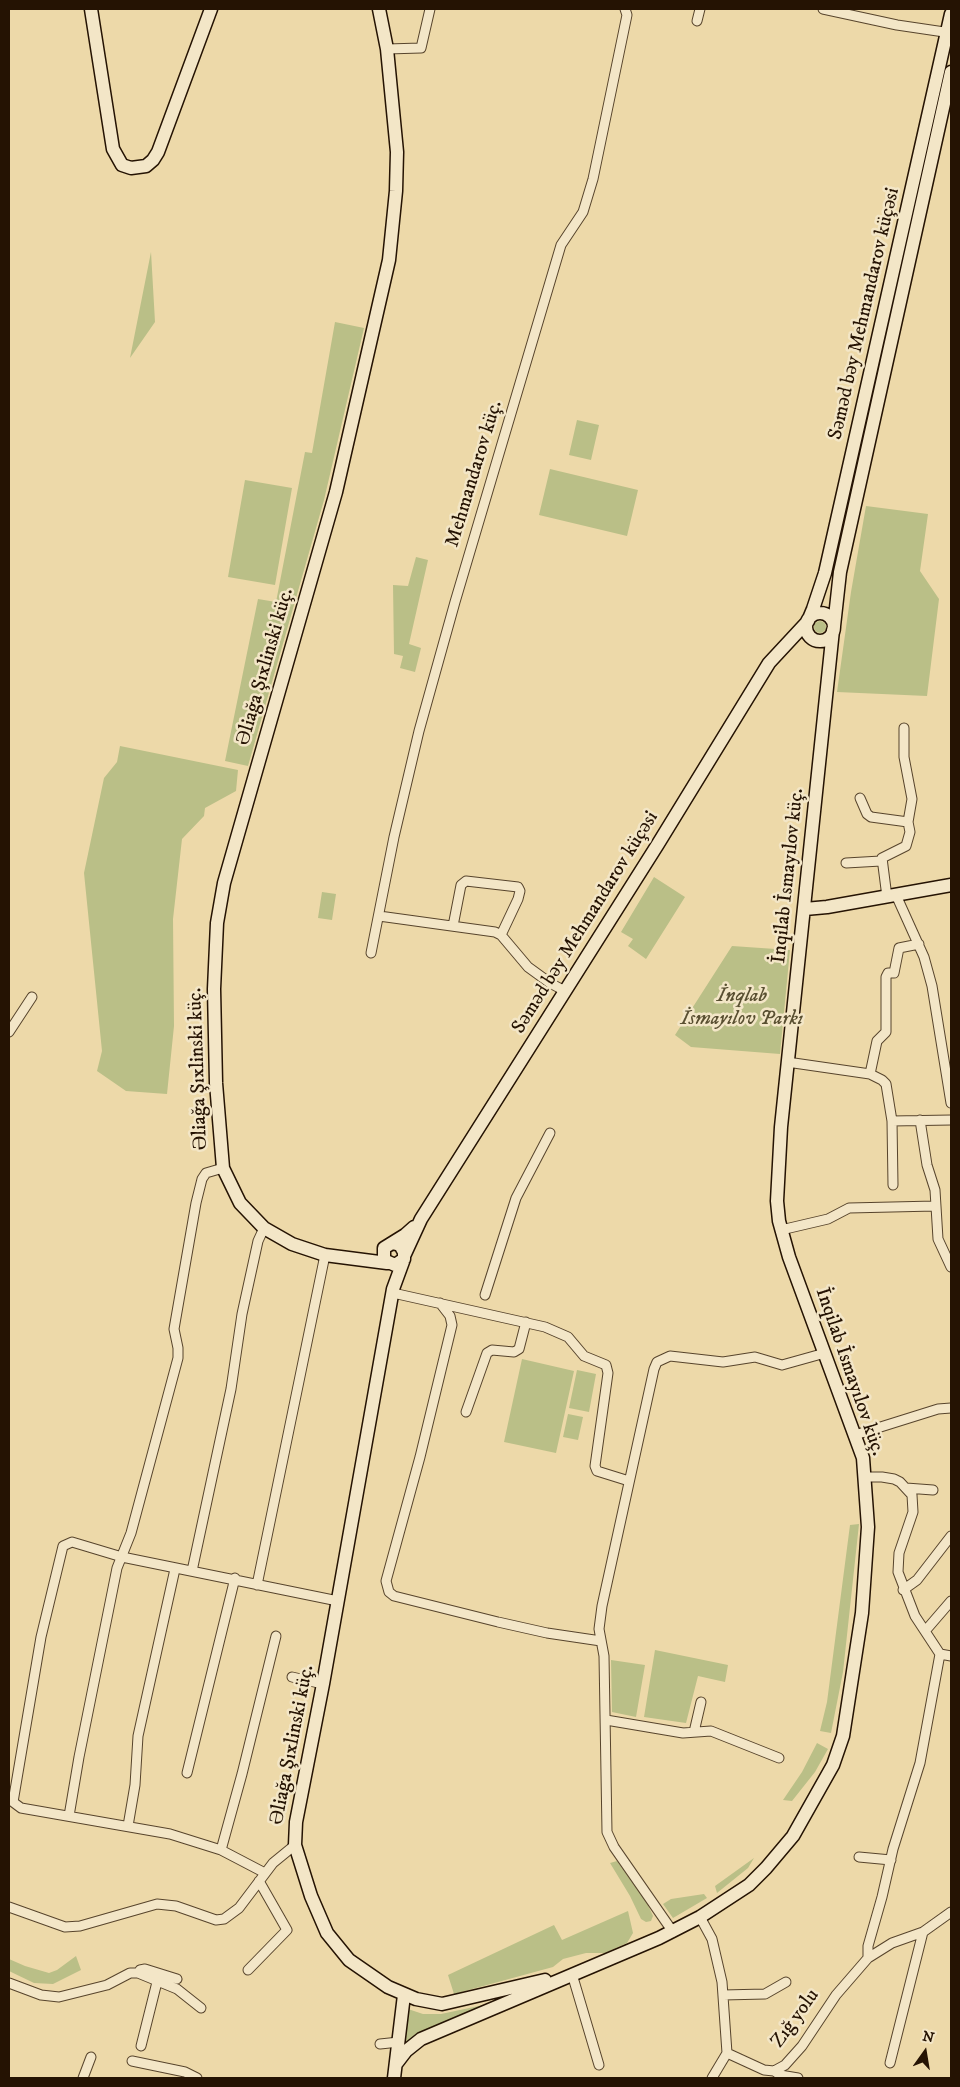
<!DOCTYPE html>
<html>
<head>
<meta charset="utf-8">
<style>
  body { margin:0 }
  #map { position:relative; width:960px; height:2087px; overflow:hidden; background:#edd9a9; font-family:"IM FELL DW Pica",serif }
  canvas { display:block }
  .frame { position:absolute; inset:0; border:10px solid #251303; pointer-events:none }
  .north { position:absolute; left:900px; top:2027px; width:50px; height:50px; -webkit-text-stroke:4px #f3e6c7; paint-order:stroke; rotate:13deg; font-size:14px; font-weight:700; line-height:20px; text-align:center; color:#251303 }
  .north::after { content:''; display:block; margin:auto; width:18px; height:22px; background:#251303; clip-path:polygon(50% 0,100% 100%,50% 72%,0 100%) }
</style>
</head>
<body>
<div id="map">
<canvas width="960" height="2087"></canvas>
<div class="frame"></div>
<div class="north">N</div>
</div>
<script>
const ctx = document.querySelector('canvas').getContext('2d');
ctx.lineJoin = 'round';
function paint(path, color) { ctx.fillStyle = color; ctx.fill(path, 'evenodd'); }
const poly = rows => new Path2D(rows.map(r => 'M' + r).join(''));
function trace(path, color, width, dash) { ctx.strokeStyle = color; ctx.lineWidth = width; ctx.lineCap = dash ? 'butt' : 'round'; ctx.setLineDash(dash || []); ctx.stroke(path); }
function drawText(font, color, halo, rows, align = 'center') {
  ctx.font = font + ' "IM FELL DW Pica",serif'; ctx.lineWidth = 5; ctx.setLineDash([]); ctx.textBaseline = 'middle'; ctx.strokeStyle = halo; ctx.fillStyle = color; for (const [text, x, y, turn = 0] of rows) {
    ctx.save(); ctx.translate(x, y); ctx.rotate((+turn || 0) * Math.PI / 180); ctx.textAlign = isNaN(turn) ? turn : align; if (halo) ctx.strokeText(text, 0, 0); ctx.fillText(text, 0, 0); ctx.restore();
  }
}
const green = poly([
  [151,252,155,322,130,358],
  [335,322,364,328,324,500,248,766,225,761,258,599,276,602,305,452,312,453],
  [577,420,599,425,591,460,569,455],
  [550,469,638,490,627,536,539,515],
  [245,480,292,488,275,585,228,577],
  [866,506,928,514,920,571,939,599,927,696,837,692,851,592],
  [416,557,428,560,409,644,421,648,415,672,400,668,403,656,394,654,393,585,408,586],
  '814 627a6 6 0 1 1 12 0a6 6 0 1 1-12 0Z',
  [120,746,238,770,236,791,205,808,204,816,182,839,173,919,174,1026,167,1094,126,1091,97,1071,102,1051,84,873,104,778,117,762],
  [654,877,685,897,646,959,628,946,633,939,621,932],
  [322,892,336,894,332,920,318,918],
  [732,946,790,950,780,1054,691,1047,675,1035],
  [522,1359,574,1371,556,1453,504,1442],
  [577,1370,596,1374,589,1412,569,1408],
  [568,1414,583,1417,578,1440,563,1437],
  [859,1524,843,1672,831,1733,820,1731,827,1702,850,1525],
  [655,1650,728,1665,725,1682,698,1676,686,1723,644,1717],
  [611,1660,645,1665,636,1717,612,1712],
  [817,1743,828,1749,815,1772,792,1801,783,1800,802,1772],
  [754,1858,748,1868,717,1893,715,1886],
  [617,1861,647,1903,653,1916,651,1921,646,1922,641,1919,630,1896,610,1863],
  [704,1894,707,1898,673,1918,663,1904,671,1899],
  [628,1911,633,1933,627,1943,605,1953,586,1953,563,1959,553,1967,454,1994,448,1975,554,1925,562,1940],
  [76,1956,81,1970,53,1984,34,1983,9,1971,9,1959,25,1966,49,1973,57,1970],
  [507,2000,404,2047,408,2009,423,2014,441,2014]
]);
const street = poly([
  [823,9,897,25,951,33],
  [697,21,700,9],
  [387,49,421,48,430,9],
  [860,798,867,814,871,817,908,822],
  [846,863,881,861],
  [896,895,924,957,932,986,951,1103],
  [887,897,882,858,906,846,910,832,908,822,912,799,904,757,904,728],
  [379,916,495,932,501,935,528,967,550,983,565,991],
  [453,926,461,885,466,881,518,887,520,891,518,899,501,935],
  [371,953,394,837,419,731,455,602,561,245,583,212,593,179,627,15,625,9],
  [9,1032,32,997],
  [787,1062,870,1074,882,1080,886,1084,892,1121,893,1185],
  [870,1074,877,1041,886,1032,886,977,888,973,894,973,899,948,919,944],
  [920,1120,927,1165,935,1190,938,1239,951,1267],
  [892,1121,951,1120],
  [781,1230,828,1219,849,1208,935,1206],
  [393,1293,545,1327,568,1337,584,1356,606,1365,608,1373,595,1466,597,1471,629,1481],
  [485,1295,516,1198,550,1133],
  [440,1303,450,1316,452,1325,420,1457,386,1581,389,1592,394,1596,498,1622,547,1633,601,1641],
  [466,1412,487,1353,492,1350,514,1352,519,1349,526,1322],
  [855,1435,938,1409,951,1408],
  [865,1477,882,1477,894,1479,900,1482,912,1495,913,1512,899,1553,898,1572,915,1616,940,1654,920,1763,893,1849,882,1897,868,1946,868,1958],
  [906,1488,933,1490],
  [192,1571,231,1389,242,1314,258,1241,264,1228],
  [257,1585,325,1255],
  [903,1590,917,1580,951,1536],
  [926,1630,951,1601],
  [940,1654,951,1656],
  [292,1677,323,1684],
  [606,1720,683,1733,711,1731,779,1758],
  [694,1732,701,1702],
  [187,1773,235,1578],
  [69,1816,79,1757,117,1568,131,1533,178,1358,178,1348,174,1329,196,1203,202,1179,206,1173,223,1168],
  [128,1826,135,1785,138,1736,175,1569],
  [221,1850,242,1774,276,1636],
  [859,1857,891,1860],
  [265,1873,221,1850,170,1834,21,1808,13,1802,41,1637,63,1546,72,1542,122,1557,338,1601],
  [9,1907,65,1927,80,1926,157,1904,176,1906,216,1920,224,1919,239,1908,273,1863,295,1845],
  [700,1917,712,1939,722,1982,727,2053,764,2070,774,2071,785,2065,802,2046,836,1995,868,1958,892,1943,923,1932,951,1912],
  [673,1932,614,1847,607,1832,604,1656,599,1629,602,1606,654,1369,657,1362,670,1356,723,1362,755,1357,782,1365,825,1353],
  [248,1970,287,1930,259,1881],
  [138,1973,140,1970,145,1969,177,1979],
  [572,1974,599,2065],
  [9,1983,41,1995,59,1997,107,1985,130,1973,138,1973,177,1989,201,2008],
  [723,1995,765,1994,786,1982],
  [380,2044,399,2042],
  [141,2046,157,1982],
  [132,2061,185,2072,197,2078],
  [890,2063,923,1932],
  [774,2071,780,2075,798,2078],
  [83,2078,91,2057],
  [712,2078,727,2053]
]);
const secondary = poly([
  [91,9,113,149,122,165,131,168,146,166,153,160,158,152,211,9],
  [379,9,387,49,397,152,396,191,389,260,336,492,224,883,217,923,214,989,216,1083,223,1168,240,1203,264,1228,292,1244,325,1255,387,1263],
  '806 627a14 14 0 1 1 28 0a14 14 0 1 1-28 0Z',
  [834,626,840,572,951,72],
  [805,909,827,907,951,885],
  [393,1243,400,1245,404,1252,404,1259,395,1265,384,1260,384,1248,405,1235,414,1227],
  [404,1256,421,1219,658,844,769,663,808,621,813,609,825,573,951,14],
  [404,1259,393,1289,323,1684,296,1822,295,1845,311,1896,327,1933,349,1960,388,1987,416,1999,442,2004,545,1980],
  [396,2064,406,2051,421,2039,659,1938,700,1917,749,1885,766,1868,793,1836,833,1765,843,1736,862,1613,868,1527,863,1458,789,1257,779,1221,777,1201,781,1127,833,630],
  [394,2078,404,1995]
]);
const streetNames = [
  ["Səməd bəy Mehmandarov küçəsi",865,314,-77],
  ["Mehmandarov küç.",475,474,-73],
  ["Əliağa Şıxlinski küç.",266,667,-74],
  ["İnqilab İsmayılov küç.",789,876,-84],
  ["Səməd bəy Mehmandarov küçəsi",586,923,-58],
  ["Əliağa Şıxlinski küç.",199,1069,-92],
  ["İnqilab İsmayılov küç.",849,1372,71],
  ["Əliağa Şıxlinski küç.",293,1745,-79],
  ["Zığ yolu",796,2019,-54]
];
const parkNames = [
  ["İnqlab",742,997],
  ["İsmayılov Parkı",742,1020]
];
paint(green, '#babf87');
trace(street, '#57442c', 11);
trace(secondary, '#251303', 15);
trace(street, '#f3e6c7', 9);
trace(secondary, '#f3e6c7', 12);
drawText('20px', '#251303', '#f3e6c7', streetNames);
drawText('italic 20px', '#594f31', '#f3e6c7', parkNames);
</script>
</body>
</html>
